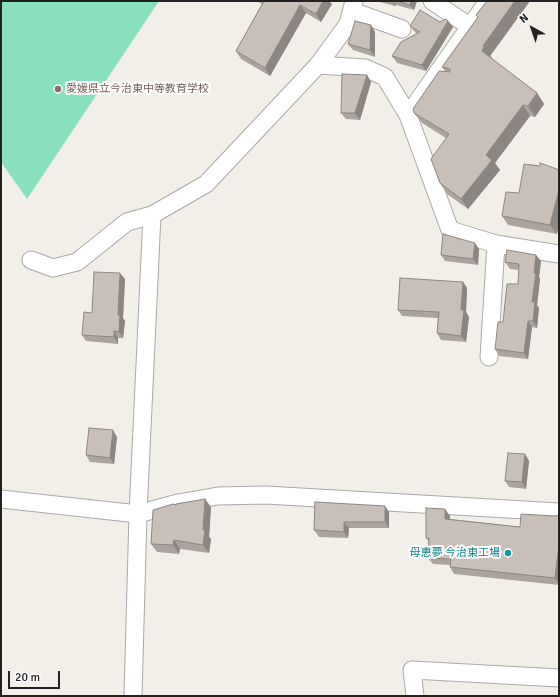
<!DOCTYPE html>
<html>
<head>
<meta charset="utf-8">
<style>
  body { margin:0 }
  #map { position:relative; width:560px; height:697px; overflow:hidden; background:#f2efe9; font-family:Signika,sans-serif }
  canvas { display:block }
  .frame { position:absolute; inset:0; border:2px solid #222; pointer-events:none }
  .north { position:absolute; left:512px; top:8px; width:40px; height:40px; -webkit-text-stroke:3px #fff; paint-order:stroke; rotate:320deg; font-size:11px; font-weight:700; line-height:16px; text-align:center; color:#222 }
  .north::after { content:''; display:block; margin:auto; width:14px; height:18px; background:#222; clip-path:polygon(50% 0,100% 100%,50% 72%,0 100%) }
  .scale { position:absolute; left:8px; top:671px; width:52px; height:18px; box-sizing:border-box; border:2px solid #222; border-top:0; padding-left:5px; font-size:12px; line-height:14px; white-space:nowrap; color:#222; -webkit-text-stroke:3px #fff; paint-order:stroke }
</style>
</head>
<body>
<div id="map">
<canvas width="560" height="697"></canvas>
<div class="frame"></div>
<div class="north">N</div>
<div class="scale">20 m</div>
</div>
<script>
const ctx = document.querySelector('canvas').getContext('2d');
ctx.lineJoin = 'round';
function paint(path, color) { ctx.fillStyle = color; ctx.fill(path, 'evenodd'); }
const poly = rows => new Path2D(rows.map(r => 'M' + r).join(''));
function trace(path, color, width, dash) { ctx.strokeStyle = color; ctx.lineWidth = width; ctx.lineCap = dash ? 'butt' : 'round'; ctx.setLineDash(dash || []); ctx.stroke(path); }
function drawText(font, color, halo, rows, align = 'center') {
  ctx.font = font + ' Signika,"Noto Sans JP",sans-serif'; ctx.lineWidth = 4; ctx.setLineDash([]); ctx.textBaseline = 'middle'; ctx.strokeStyle = halo; ctx.fillStyle = color; for (const [text, x, y, turn = 0] of rows) {
    ctx.save(); ctx.translate(x, y); ctx.rotate((+turn || 0) * Math.PI / 180); ctx.textAlign = isNaN(turn) ? turn : align; if (halo) ctx.strokeText(text, 0, 0); ctx.fillText(text, 0, 0); ctx.restore();
  }
}
const pitch = poly([
  [1,1,159,1,27,199,1,162]
]);
const minor = poly([
  [432,1,469,26],
  [352,11,402,29],
  [318,65,365,68,385,77,408,115,450,230,496,244,559,254],
  [408,115,488,1],
  [31,260,53,268,77,262,127,222,152,215,206,184,318,65,348,24,354,1],
  [489,357,496,244],
  [1,499,138,514,178,503,218,496,266,495,559,512],
  [133,696,138,514,152,215],
  [415,696,412,670,559,678]
]);
const wall = poly([
  [257,1,329,1,332,4,321,22,306,13,270,76,241,59,236,51,262,4],
  [376,1,417,1,414,10,396,5,395,6],
  [487,1,530,1,490,56,492,58,491,59,537,93,544,104,535,117,530,116,495,163,500,170,468,209,447,194,440,183,446,138,422,123,414,113,445,71,442,67,478,17,476,15],
  [448,21,453,27,426,71,397,63,392,56,417,34,415,32,410,26],
  [371,25,375,32,375,57,353,50,348,44],
  [367,75,371,82,360,120,346,119,341,113],
  [559,171,557,234,508,225,502,216,519,193],
  [479,249,478,265,445,261,441,255],
  [541,261,539,277,540,279,537,305,539,308,537,328,532,327,528,359,499,356,495,349,503,322,518,284,519,270,510,269,505,262],
  [125,279,123,318,125,321,123,338,118,338,118,344,86,341,82,335,92,313],
  [463,282,467,288,466,312,469,317,466,342,441,340,437,333,438,318,402,316,398,310],
  [117,437,114,464,90,462,86,455],
  [525,454,529,461,526,489,509,487,505,481],
  [385,506,389,512,389,528,349,528,348,538,319,537,314,530],
  [211,507,209,537,211,539,209,553,180,549,179,554,157,552,151,544],
  [559,515,559,585,454,574,450,567,450,565,433,564,428,558,429,542,426,538,450,516,450,519,520,527]
]);
const shadedWall = poly([
  [323,1,329,1,332,4,321,22,316,14],
  [392,1,393,1,396,5,395,6],
  [411,1,417,1,414,10,410,5],
  [515,1,530,1,490,56,492,58,489,62,482,51,483,46],
  [300,5,306,13,270,76,265,68],
  [448,21,453,27,426,71,422,65],
  [371,25,375,32,375,57,370,50],
  [367,75,371,82,360,120,355,113],
  [537,93,544,104,535,117,528,106],
  [523,105,530,116,495,163,500,170,468,209,461,199,486,155],
  [559,190,559,225,557,234,550,225],
  [475,243,479,249,478,265,473,259],
  [536,255,541,261,539,277,540,279,537,305,539,308,537,328,533,321,532,302,534,273],
  [120,273,125,279,123,318,125,321,123,338,119,332,118,315],
  [463,282,467,288,466,312,469,317,466,342,461,336,461,310],
  [528,321,532,327,528,359,524,353],
  [114,331,118,338,118,344,114,337],
  [113,430,117,437,114,464,110,458],
  [525,454,529,461,526,489,522,482],
  [205,499,211,507,209,537,211,539,209,553,203,545,203,530],
  [385,506,389,512,389,528,385,522],
  [445,509,450,516,450,525,445,519],
  [344,522,349,528,348,538,344,532],
  [174,540,180,549,179,554,173,545],
  [559,545,559,584,555,578]
]);
const building = poly([
  [264,1,323,1,316,14,300,5,265,68,236,51,264,1],
  [397,1,411,1,410,5,397,1],
  [487,1,515,1,483,46,484,47,482,51,537,93,528,106,523,105,486,155,492,160,461,199,440,183,431,159,449,134,414,113,413,109,439,71,450,72,450,69,442,67,478,17,476,15,487,1],
  [420,10,440,22,446,19,448,21,422,65,392,56,401,42,420,32,410,26,420,10],
  [355,21,371,25,370,50,348,44,355,21],
  [342,74,367,75,355,113,341,113,342,74],
  [540,163,557,169,559,171,559,190,550,225,502,216,506,192,519,193,524,164,540,166,540,163],
  [443,234,475,243,473,259,441,255,443,234],
  [507,250,536,255,534,273,536,273,532,302,535,302,533,321,528,321,524,353,495,349,498,322,503,322,507,284,518,284,519,264,505,262,507,250],
  [94,272,120,273,118,315,120,315,119,332,114,331,114,337,82,335,84,312,92,313,94,272],
  [400,278,463,282,461,310,464,310,461,336,437,333,439,312,398,310,400,278],
  [89,428,113,430,110,458,86,455,89,428],
  [508,453,525,454,522,482,505,481,508,453],
  [205,499,203,530,205,530,203,545,174,540,173,545,151,544,153,510,173,504,176,505,176,504,205,499],
  [315,502,385,506,385,522,344,522,344,532,314,530,315,502],
  [426,508,445,509,445,519,520,527,521,514,554,516,559,515,559,545,555,578,450,567,451,559,428,558,429,538,426,538,426,508]
]);
const markers = [
  [58,89,4,"#8d6e63"],
  [508,553,4,"#0f9aa8"]
];
const educationNames = [
  ["愛媛県立今治東中等教育学校",66,89]
];
const cultureNames = [
  ["母恵夢 今治東工場",500,553]
];
paint(pitch, '#88e0be');
trace(minor, '#a9a9a9', 19);
trace(minor, '#fff', 17);
paint(wall, '#aba49e');
paint(shadedWall, '#8b8681');
paint(building, '#c7bfb8');
trace(building, '#8b8681', 1);
for (const [x, y, r, color] of markers) { const dot = new Path2D(); dot.arc(x, y, r, 0, 2 * Math.PI); ctx.fillStyle = color; ctx.fill(dot); trace(dot, '#fff', 1.5); }
drawText('11px', '#785e54', '#fff', educationNames, 'left');
drawText('11px', '#0d838f', '#fff', cultureNames, 'right');
</script>
</body>
</html>
